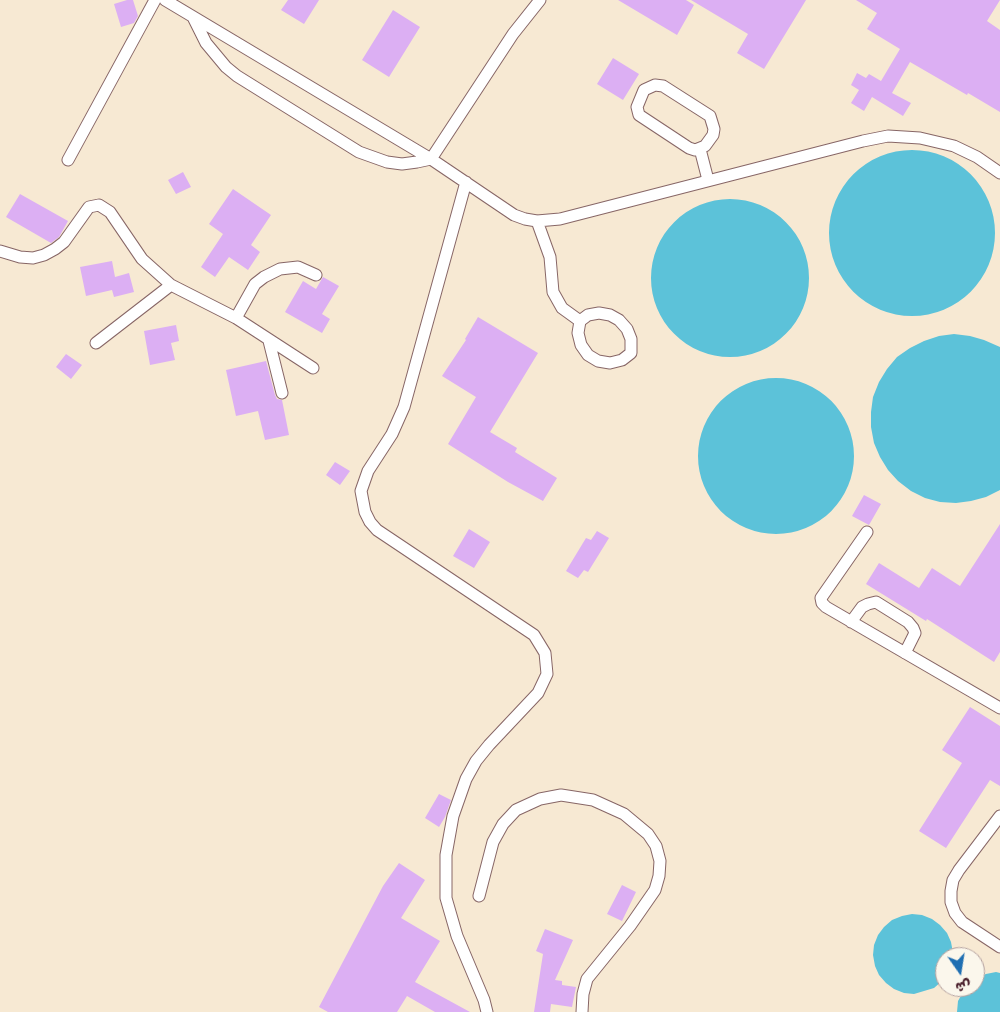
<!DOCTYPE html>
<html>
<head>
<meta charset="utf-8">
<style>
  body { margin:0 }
  #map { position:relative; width:1000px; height:1012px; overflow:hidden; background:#f7e9d3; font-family:"Architects Daughter","Playpen Sans Arabic",sans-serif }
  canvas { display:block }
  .north { position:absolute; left:935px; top:947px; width:50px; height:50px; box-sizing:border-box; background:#fbf7ec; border:1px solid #b4a19f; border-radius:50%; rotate:167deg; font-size:14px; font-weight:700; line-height:20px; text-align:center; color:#4a1f2b }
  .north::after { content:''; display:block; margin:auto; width:18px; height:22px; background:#1f6fb2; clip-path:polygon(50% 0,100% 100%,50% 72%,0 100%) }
</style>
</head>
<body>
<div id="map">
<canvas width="1000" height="1012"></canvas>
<div class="north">ش</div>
</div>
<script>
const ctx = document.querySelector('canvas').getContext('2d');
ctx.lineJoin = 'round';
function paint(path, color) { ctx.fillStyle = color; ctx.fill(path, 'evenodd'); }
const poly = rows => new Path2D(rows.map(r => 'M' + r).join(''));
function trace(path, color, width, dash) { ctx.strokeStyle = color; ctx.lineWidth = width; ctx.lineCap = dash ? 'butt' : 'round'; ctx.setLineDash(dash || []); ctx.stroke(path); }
const water = poly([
  '829 233a83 83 0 1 1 166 0a83 83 0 1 1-166 0Z',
  '651 278a79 79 0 1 1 158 0a79 79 0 1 1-158 0Z',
  [954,334,970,336,984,340,1000,347,1000,490,986,497,971,501,956,503,940,502,925,498,911,491,898,481,888,470,880,457,874,443,871,427,871,412,873,397,879,382,887,369,897,357,910,348,924,341,939,336],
  '698 456a78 78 0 1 1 156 0a78 78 0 1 1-156 0Z',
  [912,914,922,915,932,919,940,925,947,933,951,942,953,953,953,957,945,957,945,977,942,981,934,988,914,994,904,993,894,989,886,983,879,975,875,966,873,955,874,945,878,935,884,927,892,920,902,916],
  [996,972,1000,973,1000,1012,957,1012,958,1001,966,987,975,987,975,979,976,978,986,974]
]);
const building = poly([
  [127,0,133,0,138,16,134,23,121,27,114,4],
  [288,0,319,0,304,24,281,10],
  [618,0,686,0,694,5,677,35],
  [691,0,806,0,764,69,737,53,748,34],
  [856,0,1000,0,987,21,1000,30,1000,112,968,93,967,95,910,62,892,93,911,103,903,116,872,97,864,111,851,103,859,90,851,85,857,73,866,78,869,74,881,81,900,49,867,29,877,13],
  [393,10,420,27,389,77,362,60],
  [613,58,639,74,623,100,597,84],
  [183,172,191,187,176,194,168,180],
  [233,189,271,215,251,245,260,252,248,270,229,257,215,277,201,267,223,234,209,224],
  [20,194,68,221,59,237,51,243,6,217],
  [112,261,115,277,129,273,134,292,114,297,112,290,86,296,80,267],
  [323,277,339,286,322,314,330,319,322,333,285,312,303,281,316,289],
  [478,317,538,353,490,432,517,448,515,452,557,478,543,501,508,482,448,444,476,397,442,376,466,340,465,339],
  [176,325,179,341,171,343,175,360,150,365,144,331],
  [66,354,82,365,71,379,56,367],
  [266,361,275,395,277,399,282,400,289,435,265,440,258,411,236,416,226,370],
  [335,462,350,471,340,485,326,475],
  [864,495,881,504,869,525,852,516],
  [1000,524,1000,652,994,662,927,619,926,621,866,584,879,563,919,588,932,568,960,586],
  [469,529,490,542,474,568,453,556],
  [597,531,609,538,588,572,584,570,578,578,566,571,586,538,591,540],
  [970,707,1000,726,1000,786,990,780,946,848,919,831,962,763,942,750],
  [439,794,451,800,445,817,439,827,425,818],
  [399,863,425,880,401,918,440,941,415,982,470,1012,435,1012,407,996,397,1012,328,1012,319,1007,383,886],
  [622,885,636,892,622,921,607,914],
  [545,929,573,940,555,980,562,981,562,985,576,987,572,1007,551,1004,550,1012,534,1012,543,954,536,951]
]);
const lane = poly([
  [165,0,431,159,514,215,525,219,537,221,560,219,863,141,888,136,920,138,954,146,977,157,1000,173],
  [193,17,206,43,226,67,237,76,359,152,387,162,402,164,417,162,431,159,513,34,540,0],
  [655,85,663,86,710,116,714,129,713,135,705,146,695,150,689,148,639,115,637,107,644,90,655,85],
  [700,149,708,180],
  [68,160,155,0],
  [466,182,404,407,392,434,368,471,361,491,365,512,370,522,377,530,534,635,545,653,547,674,538,693,489,745,476,761,466,779,453,816,446,855,446,898,457,936,484,1000,487,1012],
  [537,221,550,257,553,292,562,308,580,321],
  [0,251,20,257,33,258,44,255,55,249,64,242,89,207,99,205,110,212,142,259,171,285,236,318,313,368],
  [599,313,610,315,619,320,627,329,631,339,631,353,622,360,610,363,598,361,588,355,581,345,578,333,580,321,588,315,599,313],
  [236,318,255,284,264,277,280,269,298,267,316,275],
  [269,341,282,393],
  [96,343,171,285],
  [867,532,821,598,822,603,826,607,1000,708],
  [851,622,862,607,868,604,876,602,908,622,913,628,915,633,905,653],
  [1000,816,959,870,953,880,951,891,951,902,955,913,962,922,1000,947],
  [479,896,493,842,503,824,516,810,540,799,561,795,593,800,624,814,648,834,656,846,660,861,659,876,655,890,630,926,587,979,583,994,582,1012]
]);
paint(water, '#5cc2d9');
paint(building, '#dcaff3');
trace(lane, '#876666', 13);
trace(lane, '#fff', 11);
</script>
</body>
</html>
